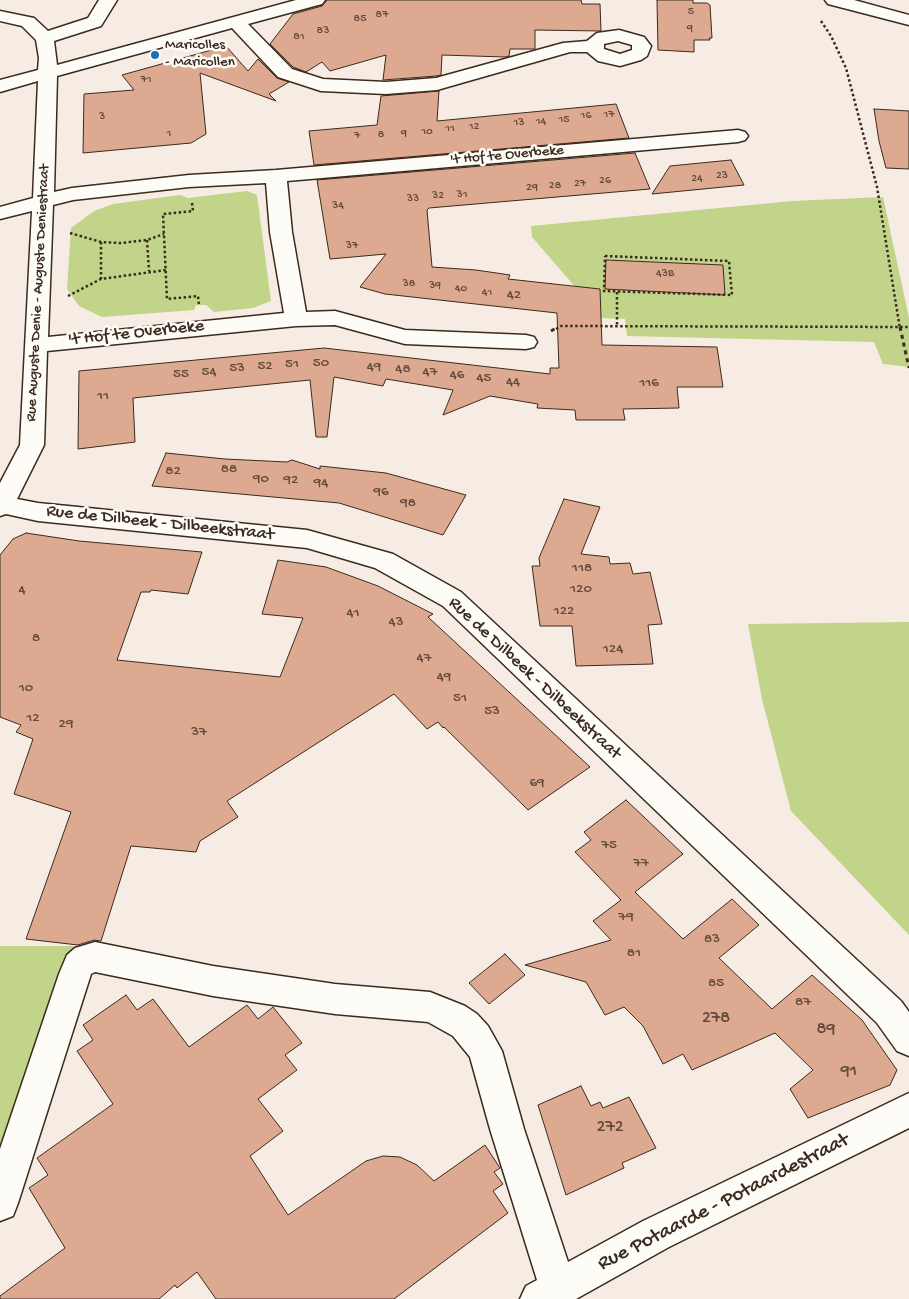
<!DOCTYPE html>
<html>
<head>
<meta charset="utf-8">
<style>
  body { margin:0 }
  canvas { display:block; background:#f7ece3 }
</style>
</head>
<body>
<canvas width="909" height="1299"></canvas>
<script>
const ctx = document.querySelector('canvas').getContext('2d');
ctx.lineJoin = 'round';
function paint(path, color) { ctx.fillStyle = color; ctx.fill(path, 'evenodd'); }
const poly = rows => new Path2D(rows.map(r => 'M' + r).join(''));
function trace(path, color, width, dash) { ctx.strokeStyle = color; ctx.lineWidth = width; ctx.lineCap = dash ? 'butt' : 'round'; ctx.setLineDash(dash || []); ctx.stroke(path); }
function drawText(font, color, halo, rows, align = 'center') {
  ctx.font = font + ' "Gochi Hand",sans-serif'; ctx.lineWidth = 5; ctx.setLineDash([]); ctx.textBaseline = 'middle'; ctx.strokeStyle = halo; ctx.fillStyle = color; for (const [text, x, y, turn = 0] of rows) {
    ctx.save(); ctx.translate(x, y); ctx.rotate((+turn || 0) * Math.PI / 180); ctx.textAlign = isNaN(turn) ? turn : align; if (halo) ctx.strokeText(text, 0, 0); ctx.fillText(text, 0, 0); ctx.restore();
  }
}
const green = poly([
  [247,191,257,195,271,301,253,308,214,312,206,305,196,305,194,310,102,317,79,306,67,289,71,228,94,211,113,204,180,195,188,198],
  [883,197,909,318,909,367,883,364,874,342,627,336,625,319,574,317,577,289,532,237,531,226,792,201],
  [909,622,909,935,791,811,762,699,748,624],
  [0,946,74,946,0,1158]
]);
const building = poly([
  [327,0,581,0,582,4,600,4,601,31,535,30,535,49,510,49,509,56,505,57,442,55,441,75,436,76,383,80,386,55,330,71,322,62,306,72,293,67,270,44,293,14,322,6,327,0],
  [657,0,693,0,693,3,707,3,710,5,712,38,709,38,710,40,694,40,694,52,658,50,657,0],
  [226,46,248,71,258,59,277,78,289,82,269,94,276,101,200,73,206,134,191,143,83,153,84,94,134,90,122,75,226,46],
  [439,91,437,121,616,104,629,138,314,165,309,131,377,125,381,96,439,91],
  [874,109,909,111,909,169,886,168,879,141,874,109],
  [635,153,650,189,429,208,427,210,432,267,476,270,510,275,508,279,600,289,602,345,717,347,723,387,677,387,679,408,623,409,625,420,576,420,575,410,537,408,538,404,490,396,443,415,453,390,386,379,383,386,334,377,327,437,316,437,310,380,133,398,135,442,78,449,79,371,324,348,550,374,550,368,559,368,557,313,385,294,360,287,386,254,330,259,317,180,635,153],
  [731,160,744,185,652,194,670,166,731,160],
  [606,260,723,265,725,295,605,289,606,260],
  [166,453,225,459,287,462,292,460,320,469,320,466,386,473,466,495,443,535,339,503,152,486,166,453],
  [564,499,600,507,581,554,609,557,610,564,630,563,633,574,650,572,662,624,648,625,653,664,576,666,572,626,540,626,532,566,540,566,539,558,564,499],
  [26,533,79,541,202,552,188,594,151,590,150,592,141,592,117,660,280,677,303,618,262,614,278,560,326,567,378,586,433,614,428,617,590,767,528,810,444,727,443,728,438,722,427,729,394,694,227,801,238,817,200,841,196,852,131,846,101,941,94,940,78,945,26,939,71,812,14,794,33,739,16,732,21,725,0,717,0,555,13,539,26,533],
  [626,800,683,854,635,892,683,939,732,899,759,925,719,958,772,1009,812,975,862,1020,897,1070,890,1085,808,1118,790,1089,813,1070,775,1033,692,1070,683,1054,663,1064,643,1026,624,1007,605,1015,586,982,525,965,611,940,593,921,621,900,575,852,591,840,584,832,626,800],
  [505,954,525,975,489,1004,469,983,505,954],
  [126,995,137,1010,153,999,189,1047,247,1005,258,1019,273,1007,302,1043,285,1055,297,1070,258,1099,283,1131,250,1156,288,1215,366,1161,383,1156,400,1157,417,1165,434,1181,485,1145,500,1168,494,1172,503,1184,493,1191,508,1213,394,1299,216,1299,197,1272,177,1288,175,1285,159,1299,0,1299,0,1296,65,1248,29,1188,48,1175,37,1158,113,1104,77,1051,93,1040,83,1025,126,995],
  [581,1086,591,1106,600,1102,603,1108,629,1097,656,1148,622,1163,624,1168,566,1195,538,1105,581,1086]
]);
const pathFar1 = poly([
  [821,21,831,36,846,68,877,187,900,329],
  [192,203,193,211,163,214,167,299,198,296,199,305],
  [70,233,101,242,121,243,147,240,164,234],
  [147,240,149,271],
  [101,242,101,279],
  [605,256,729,261,732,295,604,291,605,256],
  [617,292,617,326],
  [68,296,101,279,166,270],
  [556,329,561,326,909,327]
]);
const path = poly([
  [900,327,909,368],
  [551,331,558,327]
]);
const minor = poly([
  [99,0,117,0,101,26,54,41,57,65,296,0,325,0,322,4,248,24,292,69,323,79,386,82,436,78,563,43,587,41,597,33,619,30,644,37,651,46,647,56,641,60,620,66,598,61,587,52,570,52,437,90,386,94,321,91,278,77,232,28,57,76,54,192,72,188,189,175,276,170,738,130,745,132,748,136,745,140,738,142,287,181,292,232,306,312,335,311,405,330,526,335,534,337,537,342,534,347,526,349,405,344,335,325,296,326,47,351,44,445,17,499,38,503,307,530,393,554,461,592,901,1001,909,1012,909,1056,897,1051,877,1023,443,606,375,568,307,548,38,521,6,514,0,516,0,483,20,445,32,211,0,219,0,207,33,198,38,81,0,92,0,80,38,70,39,58,36,40,22,26,0,21,0,11,34,18,48,31,88,18,99,0],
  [618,41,632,45,632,50,620,54,604,49,604,44,618,41],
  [266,183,270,232,284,313,48,337,53,205,73,200,189,187,266,183],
  [825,0,854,0,909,15,909,25,828,4,825,0],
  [95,942,213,966,335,984,430,992,465,1006,477,1014,488,1026,502,1051,524,1129,568,1262,643,1221,909,1093,909,1128,669,1247,576,1299,520,1299,526,1286,537,1280,490,1129,470,1057,453,1036,428,1022,335,1014,213,996,95,972,91,974,18,1203,13,1216,0,1221,0,1149,59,974,67,955,75,948,95,942]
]);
const markers = [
  [155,55,5,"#1f6fb2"]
];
const farNumbernames = [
  ["5",691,12],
  ["87",382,15],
  ["85",360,19],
  ["9",690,29],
  ["83",323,31],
  ["81",299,37],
  ["71",146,80],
  ["17",609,115],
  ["16",586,116],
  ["3",102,117],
  ["15",564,120],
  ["14",541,122],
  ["13",519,123],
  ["12",474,127],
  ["11",450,129],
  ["10",427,132],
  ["1",169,134],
  ["9",404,134],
  ["8",381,135],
  ["7",357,136],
  ["23",722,176],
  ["24",697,179],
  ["26",605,181],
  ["27",580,184],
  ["28",555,186],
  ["29",532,188],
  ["31",462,195],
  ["32",438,196],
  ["33",413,199],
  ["34",338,206],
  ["37",352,246],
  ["43B",665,274],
  ["38",409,284],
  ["39",435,286],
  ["40",461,289],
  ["41",487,293]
];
const farPoinames = [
  ["Maricolles",165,46],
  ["- Maricollen",165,63]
];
const farStreetnames = [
  ["'t Hof te Overbeke",507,156,-5],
  ["Rue Auguste Denie - Auguste Deniestraat",39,293,-87]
];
const numberNames = [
  ["42",514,296],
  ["50",321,364],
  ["51",292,365],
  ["52",265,367],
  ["49",374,368],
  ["53",237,369],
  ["48",403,370],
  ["54",209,373],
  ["47",430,373],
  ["55",181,375],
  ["46",457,376],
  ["45",484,379],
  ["44",513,383],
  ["116",649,384],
  ["11",103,397],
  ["88",229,470],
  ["82",173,472],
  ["90",261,480],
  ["92",291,481],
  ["94",321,484],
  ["96",381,493],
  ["98",408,504],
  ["118",582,569],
  ["120",581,590],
  ["4",22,591],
  ["122",564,612],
  ["41",353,614],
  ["43",396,623],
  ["8",36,639],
  ["124",613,650],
  ["47",424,659],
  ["49",444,678],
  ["10",26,689],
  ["51",460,699],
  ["53",492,712],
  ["12",33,719],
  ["29",66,725],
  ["37",199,733],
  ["69",537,784],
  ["75",609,846],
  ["77",641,864],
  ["79",626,918],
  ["83",712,940],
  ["81",634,954],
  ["85",716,984],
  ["87",803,1003]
];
const streetNames = [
  ["'t Hof te Overbeke",136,334,-6],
  ["Rue de Dilbeek - Dilbeekstraat",160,524,6],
  ["Rue de Dilbeek - Dilbeekstraat",534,679,43]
];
const nearNumbernames = [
  ["278",716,1019],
  ["89",826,1030],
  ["91",849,1072],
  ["272",610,1128]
];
const nearStreetnames = [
  ["Rue Potaarde - Potaardestraat",724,1203,-27]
];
paint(green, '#c1d489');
paint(building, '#ddaa91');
trace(building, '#3b2a1e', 1);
trace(minor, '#3b2a1e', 3);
trace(pathFar1, '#3b2a1e', 2.5, [2.5, 2.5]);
trace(path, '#3b2a1e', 3, [4, 4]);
paint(minor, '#fdfcf7');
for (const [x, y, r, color] of markers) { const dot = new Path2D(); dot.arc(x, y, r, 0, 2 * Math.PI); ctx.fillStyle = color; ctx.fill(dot); trace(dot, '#fdfcf7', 2); }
drawText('12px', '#644a3b', null, farNumbernames);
drawText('15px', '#3b2a1e', '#fdfcf7', farPoinames, 'left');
drawText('15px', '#3b2a1e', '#fdfcf7', farStreetnames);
drawText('15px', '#644a3b', null, numberNames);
drawText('18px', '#3b2a1e', '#fdfcf7', streetNames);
drawText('18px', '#644a3b', null, nearNumbernames);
drawText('21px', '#3b2a1e', '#fdfcf7', nearStreetnames);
</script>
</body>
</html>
